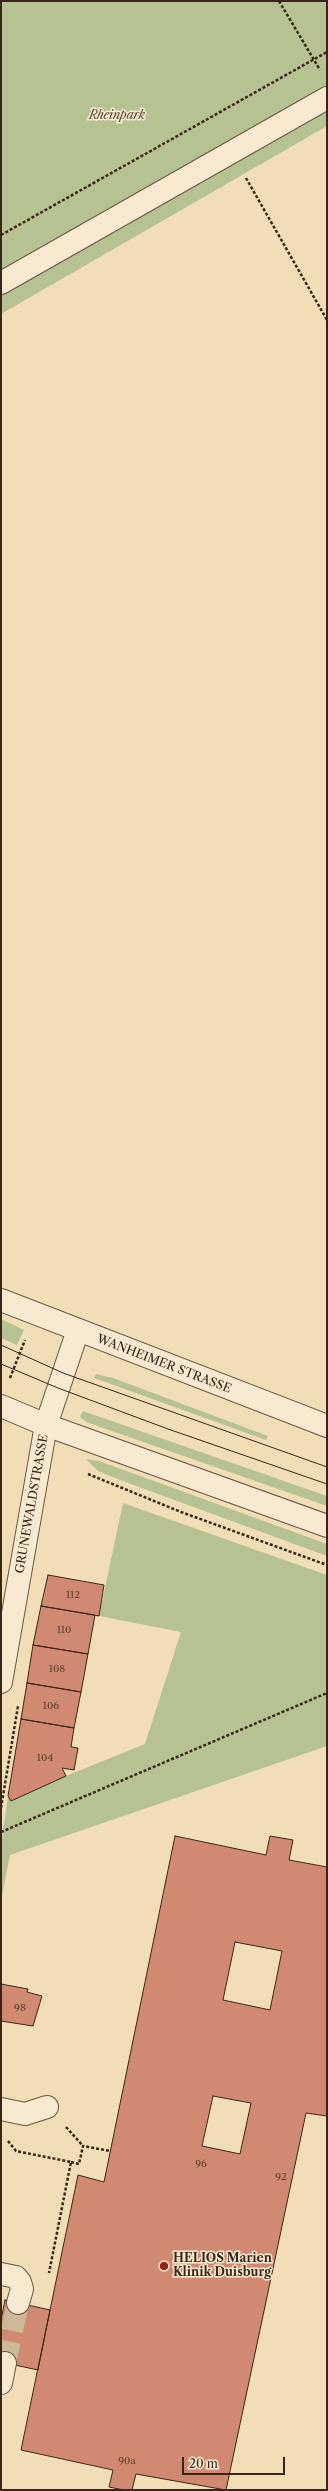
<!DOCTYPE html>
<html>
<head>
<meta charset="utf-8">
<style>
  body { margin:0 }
  #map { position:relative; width:328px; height:2491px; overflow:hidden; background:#f2deb6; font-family:"Libre Caslon Text",serif }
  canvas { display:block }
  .frame { position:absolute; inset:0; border:2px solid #392619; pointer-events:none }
  .scale { position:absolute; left:182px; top:2457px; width:103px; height:18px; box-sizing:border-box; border:2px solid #392619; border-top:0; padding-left:5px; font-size:12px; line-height:14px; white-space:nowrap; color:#392619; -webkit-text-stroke:3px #f7ead0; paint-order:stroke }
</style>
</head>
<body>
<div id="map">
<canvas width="328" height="2491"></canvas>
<div class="frame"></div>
<div class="scale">20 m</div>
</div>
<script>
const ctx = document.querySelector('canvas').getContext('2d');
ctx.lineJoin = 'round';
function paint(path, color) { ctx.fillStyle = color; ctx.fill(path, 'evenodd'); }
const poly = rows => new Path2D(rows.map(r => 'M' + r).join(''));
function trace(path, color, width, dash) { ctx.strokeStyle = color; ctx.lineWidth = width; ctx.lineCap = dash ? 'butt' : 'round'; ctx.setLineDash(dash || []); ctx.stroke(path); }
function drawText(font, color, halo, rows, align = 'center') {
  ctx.font = font + ' "Libre Caslon Text",serif'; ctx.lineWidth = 3; ctx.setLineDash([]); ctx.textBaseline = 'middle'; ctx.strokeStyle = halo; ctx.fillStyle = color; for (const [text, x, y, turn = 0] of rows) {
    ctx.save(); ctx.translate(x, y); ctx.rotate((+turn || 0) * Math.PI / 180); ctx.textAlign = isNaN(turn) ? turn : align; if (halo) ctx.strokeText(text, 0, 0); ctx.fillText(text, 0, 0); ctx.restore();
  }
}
const green = poly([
  [1,1,327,1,327,126,1,314],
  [1,1319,24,1330,17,1345,1,1338],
  [96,1374,113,1378,268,1436,266,1440,94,1378],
  [83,1411,327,1496,327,1506,86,1422,80,1417],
  [86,1459,99,1461,327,1544,327,1556,120,1480,98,1471],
  [123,1503,327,1575,327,1746,10,1855,1,1901,1,1845,8,1796,11,1801,66,1776,145,1744,181,1632,99,1616]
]);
const building = poly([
  [48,1575,104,1585,99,1616,41,1606,48,1575],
  [41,1606,95,1615,88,1654,33,1645,41,1606],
  [33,1645,88,1654,81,1692,27,1683,33,1645],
  [27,1683,81,1692,74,1728,21,1719,27,1683],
  [21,1719,74,1728,71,1747,78,1748,74,1770,62,1768,66,1776,11,1801,8,1796,21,1719],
  [175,1836,266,1855,270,1836,293,1840,289,1860,327,1867,327,2116,306,2113,226,2490,136,2474,132,2490,124,2490,109,2487,113,2470,21,2450,78,2175,104,2182,175,1836],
  [235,1942,282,1951,270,2010,223,2000,235,1942],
  [213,2096,251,2103,240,2154,202,2146,213,2096],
  [1,1984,28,1989,27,1992,42,1996,33,2026,1,2021,1,1984],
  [5,2300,50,2310,38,2370,1,2362,1,2320,5,2300]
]);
const minorTunnel = poly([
  [5,2363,18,2303]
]);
const path = poly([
  [279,1,320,70],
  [246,178,327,320],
  [1,235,327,52],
  [10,1378,25,1340],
  [88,1474,181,1512,327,1565],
  [1,1808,18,1706],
  [1,1832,327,1693],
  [66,2127,83,2146],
  [8,2141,16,2151,71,2162,49,2273],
  [71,2162,79,2164,83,2146,110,2151]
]);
const minor = poly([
  [1,283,327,98],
  [1,1300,327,1426],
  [1,1406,46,1425,327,1526],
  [1,1682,46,1425,78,1330],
  [1,2109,25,2114,47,2107],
  [1,2274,16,2277,20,2282,22,2289,18,2303],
  [1,2383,5,2363]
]);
const tram = poly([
  [1,1345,63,1373,327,1467],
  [1,1364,58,1388,168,1429,327,1484]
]);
const markers = [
  [164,2266,5,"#8f2418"]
];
const numberNames = [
  ["112",73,1595],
  ["110",64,1630],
  ["108",57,1669],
  ["106",51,1706],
  ["104",45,1758],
  ["98",20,2008],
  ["96",201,2164],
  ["92",281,2177],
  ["90a",127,2461]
];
const parkNames = [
  ["Rheinpark",117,116]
];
const streetNames = [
  ["WANHEIMER STRASSE",164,1364,21],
  ["GRUNEWALDSTRASSE",32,1504,-80]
];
const poiNames = [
  ["HELIOS Marien",173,2259],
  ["Klinik Duisburg",173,2273]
];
paint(green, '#b6c291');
paint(building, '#d18a71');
trace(building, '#392619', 1);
trace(minorTunnel, '#cdb997', 22, [22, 11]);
trace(minor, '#675440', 24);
trace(path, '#392619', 2.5, [3, 2]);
trace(minor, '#f7ead0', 22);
trace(tram, '#392619', 1);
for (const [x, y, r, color] of markers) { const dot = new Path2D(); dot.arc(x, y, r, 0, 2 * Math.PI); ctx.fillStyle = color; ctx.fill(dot); trace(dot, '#f7ead0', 1.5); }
drawText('10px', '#5f3f2f', null, numberNames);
drawText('italic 12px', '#584d37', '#f7ead0', parkNames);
drawText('12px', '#392619', '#f7ead0', streetNames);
drawText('bold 12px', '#392619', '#f7ead0', poiNames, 'left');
</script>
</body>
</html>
